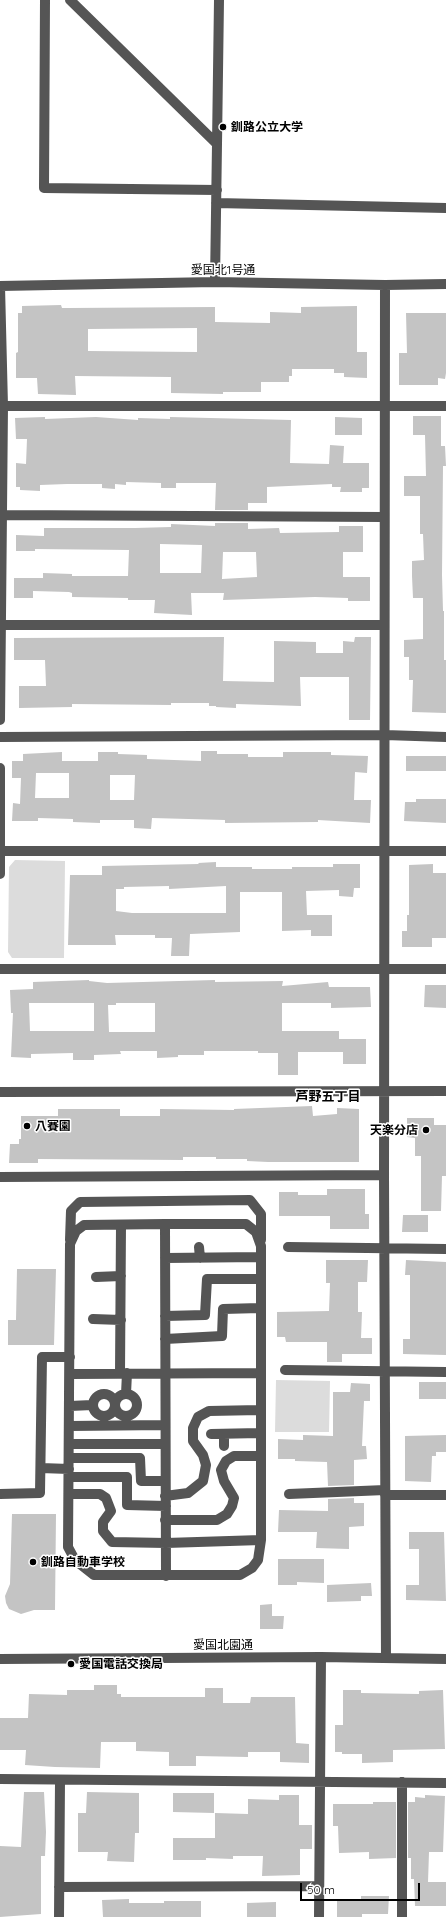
<!DOCTYPE html>
<html>
<head>
<meta charset="utf-8">
<style>
  body { margin:0 }
  #map { position:relative; width:446px; height:1917px; overflow:hidden; background:#fff; font-family:Quicksand,sans-serif }
  canvas { display:block }
  .scale { position:absolute; left:300px; top:1883px; width:120px; height:18px; box-sizing:border-box; border:2px solid #000; border-top:0; padding-left:5px; font-size:12px; line-height:14px; white-space:nowrap; color:#000; -webkit-text-stroke:3px #fff; paint-order:stroke }
</style>
</head>
<body>
<div id="map">
<canvas width="446" height="1917"></canvas>
<div class="scale">50 m</div>
</div>
<script>
const ctx = document.querySelector('canvas').getContext('2d');
ctx.lineJoin = 'round';
function paint(path, color) { ctx.fillStyle = color; ctx.fill(path, 'evenodd'); }
const poly = rows => new Path2D(rows.map(r => 'M' + r).join(''));
function trace(path, color, width, dash) { ctx.strokeStyle = color; ctx.lineWidth = width; ctx.lineCap = dash ? 'butt' : 'round'; ctx.setLineDash(dash || []); ctx.stroke(path); }
function drawText(font, color, halo, rows, align = 'center') {
  ctx.font = font + ' Quicksand,"Noto Sans JP",sans-serif'; ctx.lineWidth = 3; ctx.setLineDash([]); ctx.textBaseline = 'middle'; ctx.strokeStyle = halo; ctx.fillStyle = color; for (const [text, x, y, turn = 0] of rows) {
    ctx.save(); ctx.translate(x, y); ctx.rotate((+turn || 0) * Math.PI / 180); ctx.textAlign = isNaN(turn) ? turn : align; if (halo) ctx.strokeText(text, 0, 0); ctx.fillText(text, 0, 0); ctx.restore();
  }
}
const green = poly([
  [15,860,65,861,64,958,12,958,8,952,9,867],
  [276,1380,330,1381,329,1432,275,1432]
]);
const building = poly([
  [61,305,62,308,69,308,215,307,215,322,270,323,270,312,301,313,301,307,357,306,357,352,367,352,367,378,344,377,344,373,334,373,334,369,292,369,292,376,289,376,289,382,261,382,261,392,223,392,223,394,171,393,171,377,75,376,76,395,38,394,37,378,16,378,16,353,18,352,18,313,22,313,22,306],
  [197,328,197,352,88,351,88,329],
  [406,313,446,313,446,373,445,379,438,378,438,385,399,385,399,353,407,353],
  [413,416,441,416,441,446,445,446,446,466,443,466,442,575,443,611,444,611,444,660,446,660,446,713,412,712,413,680,409,680,409,657,404,657,404,640,423,639,423,598,413,598,412,576,412,561,424,560,423,534,420,534,420,496,404,496,404,476,426,476,425,435,413,435],
  [45,417,45,419,96,417,138,420,138,418,170,419,170,417,291,420,290,463,329,464,330,445,344,446,343,463,369,463,369,488,362,488,362,492,340,492,341,487,332,487,332,484,267,487,267,503,248,503,248,510,215,510,216,483,176,483,176,488,161,488,161,483,126,482,126,485,115,484,115,489,102,488,102,484,67,484,40,485,40,491,20,490,20,487,16,487,16,463,26,464,27,439,16,439,15,418],
  [335,417,362,418,362,435,335,435],
  [215,523,248,523,248,529,279,528,280,533,339,532,339,526,363,526,363,552,343,552,343,577,370,577,370,601,348,601,348,598,315,597,223,600,224,593,191,593,192,615,154,613,155,600,128,600,128,598,72,597,72,593,69,592,33,591,33,598,14,598,14,578,43,578,43,573,72,574,72,576,128,576,129,550,35,549,35,551,16,551,16,535,44,536,44,528,135,528,171,527,171,524,215,526],
  [160,544,202,545,201,573,160,573],
  [223,552,256,552,257,577,222,579],
  [224,637,223,681,274,682,274,641,316,642,316,653,343,653,343,641,354,642,355,637,371,637,370,720,349,720,349,677,300,677,301,706,236,704,236,708,216,707,216,706,209,706,209,703,171,703,171,705,72,704,72,707,19,708,19,686,46,686,45,660,14,660,14,638],
  [201,751,217,751,217,754,248,754,248,757,283,757,283,752,331,752,331,755,368,756,367,773,355,772,354,800,371,800,370,823,318,820,318,822,225,823,225,820,152,818,151,829,134,828,134,820,100,820,100,823,73,822,73,819,38,818,38,821,12,821,13,803,20,804,21,778,12,778,12,761,23,761,23,754,62,752,62,761,98,761,98,752,118,752,118,754,147,755,147,759,201,761],
  [36,773,69,773,69,798,35,798],
  [110,775,135,775,134,800,110,800],
  [406,756,446,756,446,771,406,771],
  [416,799,446,799,446,823,404,821,405,802,416,802],
  [216,862,216,867,252,867,252,869,292,869,292,867,333,867,333,864,360,864,360,888,354,888,353,897,339,896,339,890,306,891,307,915,332,915,332,936,311,936,311,930,282,931,282,892,240,892,240,932,190,934,189,956,171,956,172,938,155,938,155,935,115,935,116,945,68,945,70,875,102,875,102,866,199,864,198,863],
  [169,886,169,889,226,886,226,913,132,913,116,911,116,889,124,889,124,887],
  [433,864,433,873,446,873,446,938,432,938,432,947,402,947,402,931,407,931,407,915,409,915,409,865],
  [89,980,89,981,107,983,215,980,215,982,283,981,282,986,328,982,329,987,370,987,371,1007,331,1008,331,1003,282,1003,282,1031,339,1031,339,1039,366,1039,366,1064,343,1064,343,1052,298,1052,298,1075,278,1075,278,1053,258,1053,258,1051,204,1051,204,1055,178,1055,178,1057,157,1058,157,1051,120,1051,121,1054,94,1055,94,1060,73,1060,73,1053,31,1054,31,1058,11,1057,13,1013,11,1013,10,990,33,989,33,982],
  [29,1003,94,1003,94,1031,30,1031],
  [116,1003,155,1003,155,1032,109,1032,108,1005,116,1005],
  [425,985,446,985,446,1008,424,1007],
  [312,1106,313,1116,337,1114,337,1108,359,1109,359,1162,268,1162,247,1161,247,1159,216,1159,216,1157,183,1157,183,1160,38,1159,38,1163,9,1163,10,1144,19,1144,19,1139,21,1139,21,1116,58,1116,58,1109,120,1109,120,1116,160,1116,160,1109,234,1110,234,1109],
  [407,1118,434,1118,434,1125,446,1125,446,1176,442,1176,441,1211,421,1211,421,1156,415,1156,415,1138,407,1137],
  [327,1189,365,1189,365,1214,369,1214,369,1229,330,1229,330,1216,279,1216,279,1192,298,1192,298,1195,327,1195],
  [403,1215,428,1215,428,1232,402,1232],
  [326,1260,368,1260,367,1282,358,1282,358,1312,362,1312,361,1338,372,1338,372,1354,342,1354,342,1362,327,1362,327,1342,286,1342,285,1337,277,1337,277,1312,329,1311,330,1283,326,1283],
  [406,1260,446,1262,446,1355,403,1354,403,1339,410,1339,410,1275,405,1275],
  [17,1269,56,1269,54,1345,8,1345,8,1320,16,1320],
  [419,1382,446,1382,446,1399,419,1399],
  [351,1383,370,1384,370,1401,364,1401,362,1446,366,1446,367,1459,354,1460,354,1485,328,1486,327,1462,295,1461,295,1459,278,1459,278,1439,303,1440,303,1435,333,1436,333,1392,350,1392],
  [446,1435,446,1452,436,1452,436,1456,432,1456,431,1482,405,1481,405,1436],
  [354,1498,354,1503,364,1503,364,1526,349,1527,349,1549,316,1548,317,1532,278,1532,279,1510,328,1511,328,1499],
  [12,1514,56,1514,55,1610,34,1610,21,1614,9,1609,6,1603,5,1596,10,1584],
  [409,1532,444,1532,446,1601,406,1600,406,1585,419,1585,419,1549,409,1549],
  [278,1559,324,1559,324,1583,297,1582,297,1585,278,1585],
  [371,1583,372,1596,361,1596,361,1601,327,1602,327,1585],
  [272,1604,272,1616,284,1616,283,1629,260,1629,260,1605],
  [94,1685,117,1685,117,1694,121,1694,121,1697,205,1697,205,1688,223,1688,223,1703,250,1703,251,1697,295,1697,296,1743,309,1744,309,1763,280,1762,280,1752,248,1752,248,1757,196,1756,196,1766,169,1766,169,1752,136,1751,136,1742,101,1742,100,1768,55,1767,25,1765,26,1750,0,1750,0,1718,28,1718,29,1694,67,1695,67,1690,94,1690],
  [343,1690,361,1690,361,1693,419,1694,419,1691,443,1690,445,1749,393,1750,393,1762,362,1763,362,1754,342,1754,342,1752,335,1752,335,1725,343,1725],
  [24,1792,44,1792,46,1832,45,1856,41,1856,41,1914,0,1917,0,1846,21,1847],
  [87,1792,139,1793,139,1833,135,1833,134,1862,107,1861,108,1852,78,1852,78,1813,86,1813],
  [173,1793,214,1793,214,1813,173,1812],
  [279,1795,299,1795,299,1825,312,1825,312,1849,300,1849,300,1875,262,1876,263,1856,233,1856,233,1859,206,1858,206,1860,173,1860,173,1838,215,1838,215,1813,248,1814,248,1799,279,1800],
  [425,1795,445,1796,443,1852,429,1852,428,1882,446,1882,446,1906,415,1906,414,1879,411,1879,411,1858,408,1858,408,1802,415,1802,415,1797,425,1798],
  [373,1802,396,1802,396,1858,369,1859,369,1852,339,1853,338,1826,333,1826,333,1804,373,1804],
  [361,1896,389,1896,388,1914,362,1914,362,1917,337,1917,337,1901,361,1901],
  [129,1899,129,1903,164,1903,164,1901,201,1901,201,1917,103,1917,102,1900],
  [276,1902,276,1917,247,1917,247,1903]
]);
const minor = poly([
  [45,0,44,188,217,190],
  [70,0,217,144,215,282],
  [217,144,219,0],
  [216,203,446,208],
  [385,285,384,1175,386,1658],
  [0,286,215,282,385,285,446,284],
  [3,406,446,406],
  [1,515,384,517],
  [1,625,384,625],
  [0,720,3,406,0,286],
  [0,737,385,735,446,737],
  [0,768,0,874],
  [1,851,446,851],
  [0,969,446,969],
  [0,1092,446,1091],
  [0,1177,384,1175],
  [165,1224,246,1224,256,1232,261,1246,261,1540,258,1560,252,1568,240,1575,94,1575,75,1560,68,1547,70,1244,76,1231,84,1225,165,1224],
  [165,1224,166,1576],
  [70,1240,71,1211,80,1202,250,1200,261,1214,261,1240],
  [199,1247,200,1258],
  [288,1247,446,1249],
  [165,1258,261,1257],
  [96,1277,121,1276],
  [165,1316,205,1315,207,1279,260,1279],
  [93,1319,121,1320],
  [165,1339,222,1336,223,1309,260,1308],
  [285,1370,446,1372],
  [120,1373,121,1225],
  [70,1374,260,1373],
  '93 1405a11 11 0 1 1 22 0a11 11 0 1 1-22 0Z',
  '115 1405a11 11 0 1 1 22 0a11 11 0 1 1-22 0Z',
  [126,1394,127,1373],
  [70,1406,92,1405],
  [70,1426,165,1425],
  [211,1434,260,1433],
  [224,1434,224,1446],
  [69,1444,165,1444],
  [69,1458,140,1458,141,1481,165,1481],
  [41,1468,69,1469],
  [69,1477,127,1477,127,1505,166,1506],
  [0,1494,40,1493,42,1357,70,1357],
  [69,1494,100,1494,106,1498,111,1511,103,1522,103,1531,112,1542,166,1543,261,1540],
  [289,1494,385,1490],
  [385,1495,446,1495],
  [165,1496,188,1493,203,1481,206,1465,203,1455,193,1441,193,1428,198,1417,209,1411,260,1410],
  [165,1520,217,1520,227,1514,232,1506,234,1498,224,1481,221,1470,226,1461,234,1456,260,1456],
  [0,1659,321,1657,446,1659],
  [0,1779,446,1783],
  [59,1887,319,1886],
  [59,1917,60,1781],
  [319,1917,321,1657],
  [402,1917,402,1782]
]);
const markers = [
  [223,127,4,"#000"],
  [27,1126,4,"#000"],
  [426,1130,4,"#000"],
  [33,1562,4,"#000"],
  [71,1664,4,"#000"]
];
const poiNames = [
  ["釧路公立大学",231,127],
  ["八賽園",35,1126],
  ["天楽分店",418,1130,"right"],
  ["釧路自動車学校",41,1562],
  ["愛国電話交換局",79,1664]
];
const streetNames = [
  ["愛国北1号通",223,270],
  ["愛国北園通",223,1645]
];
const neighbourhoodNames = [
  ["芦野五丁目",328,1097]
];
paint(green, '#dcdcdc');
paint(building, '#c4c4c4');
trace(minor, '#555', 10);
for (const [x, y, r, color] of markers) { const dot = new Path2D(); dot.arc(x, y, r, 0, 2 * Math.PI); ctx.fillStyle = color; ctx.fill(dot); trace(dot, '#fff', 1.5); }
drawText('bold 12px', '#000', '#fff', poiNames, 'left');
drawText('12px', '#000', '#fff', streetNames);
drawText('bold 13px', '#000', '#fff', neighbourhoodNames);
</script>
</body>
</html>
